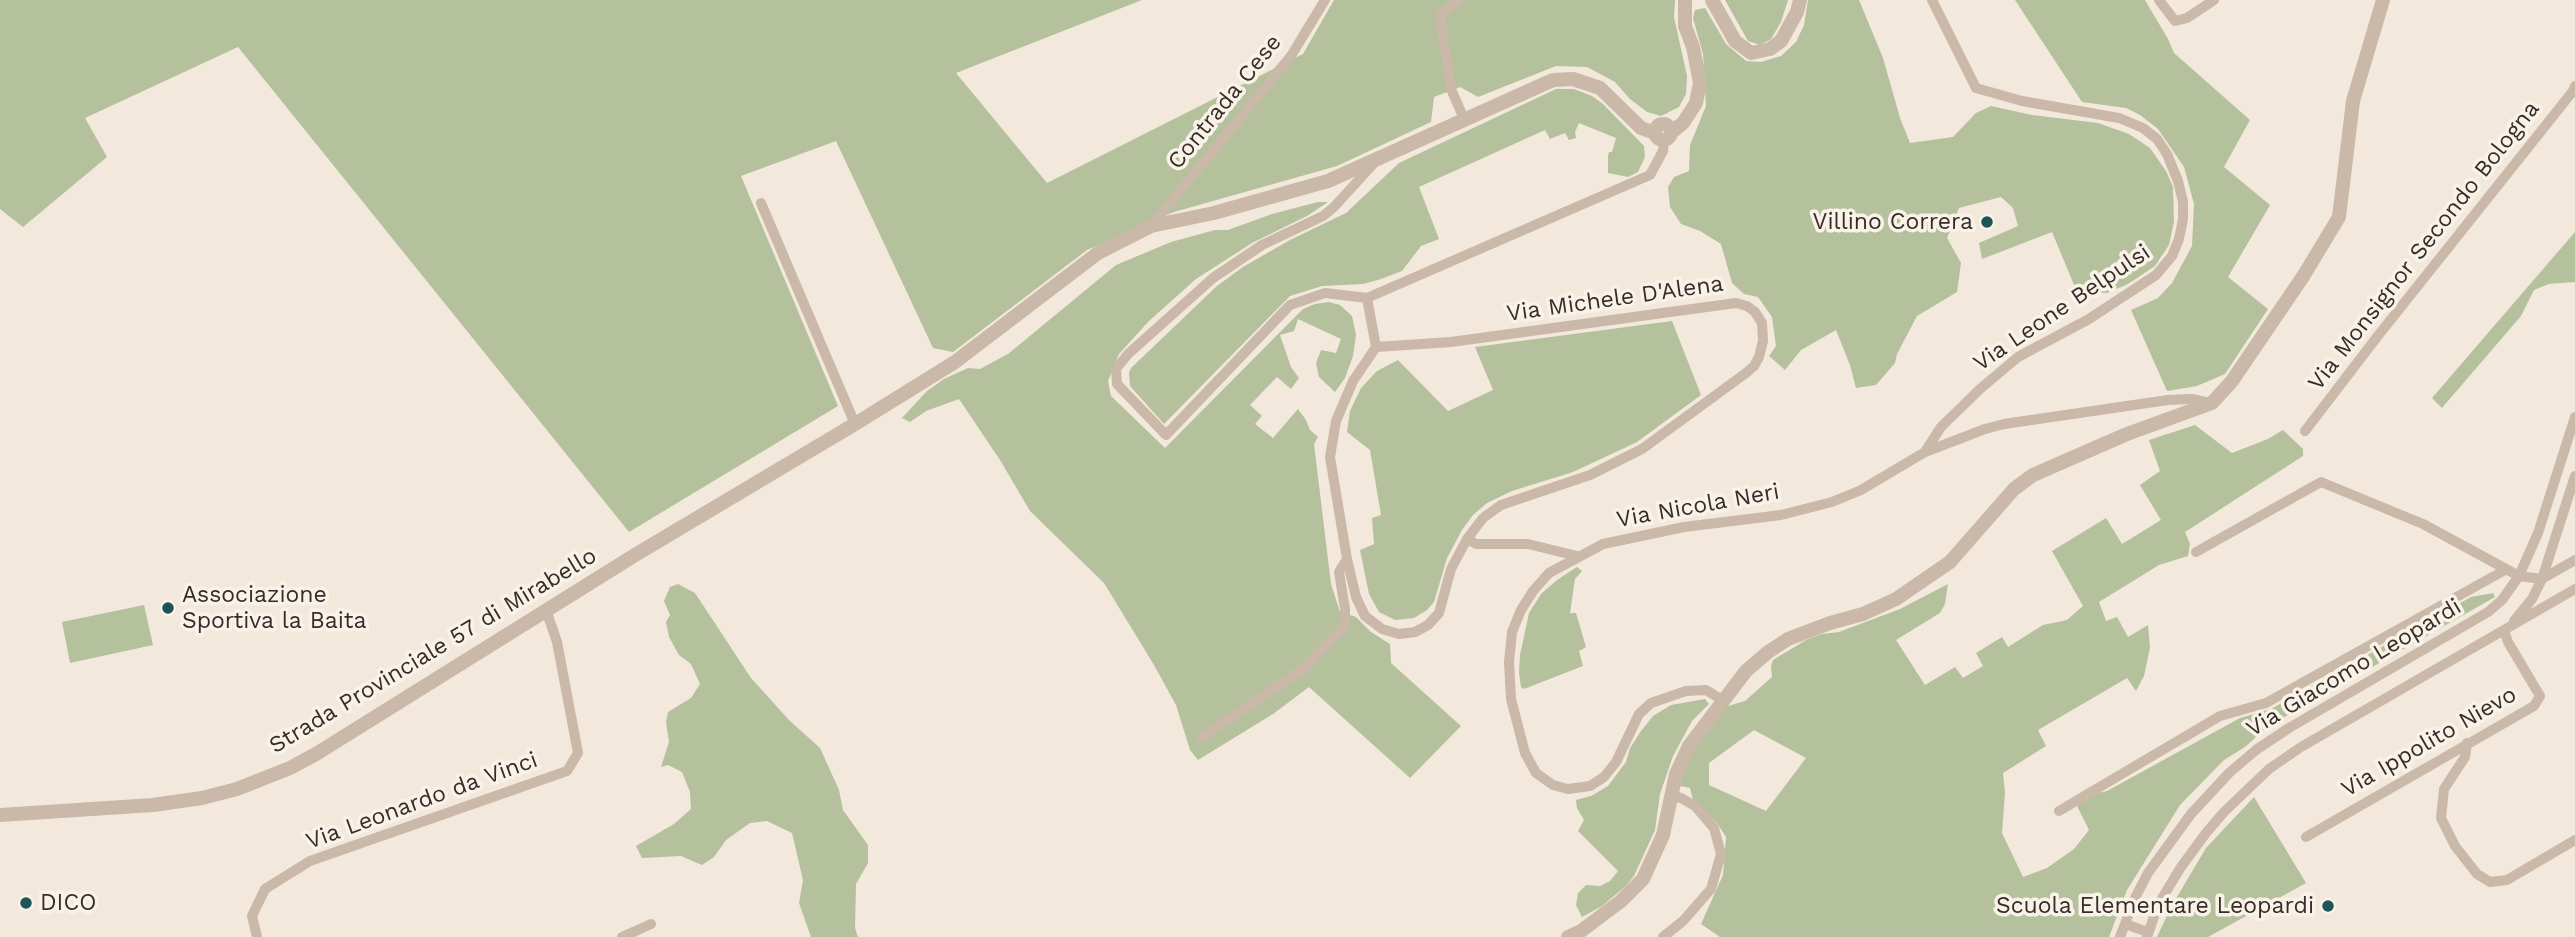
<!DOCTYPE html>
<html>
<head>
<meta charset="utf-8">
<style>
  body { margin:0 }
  canvas { display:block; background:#f2e8dc }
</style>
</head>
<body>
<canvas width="2575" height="937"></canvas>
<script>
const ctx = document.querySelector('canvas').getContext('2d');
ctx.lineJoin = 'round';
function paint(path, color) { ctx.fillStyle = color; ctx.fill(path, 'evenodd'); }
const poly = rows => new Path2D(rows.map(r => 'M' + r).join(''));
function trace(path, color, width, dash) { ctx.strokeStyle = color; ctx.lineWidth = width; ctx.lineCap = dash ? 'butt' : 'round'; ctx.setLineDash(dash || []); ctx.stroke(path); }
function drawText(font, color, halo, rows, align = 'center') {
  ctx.font = font + ' "Work Sans",sans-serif'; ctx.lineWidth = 7; ctx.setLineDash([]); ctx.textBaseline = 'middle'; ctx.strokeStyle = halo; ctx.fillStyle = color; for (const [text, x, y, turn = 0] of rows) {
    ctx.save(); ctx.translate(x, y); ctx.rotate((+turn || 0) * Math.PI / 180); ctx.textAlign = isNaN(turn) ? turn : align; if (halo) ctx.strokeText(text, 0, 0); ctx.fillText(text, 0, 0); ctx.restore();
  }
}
const green = poly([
  [0,0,1142,0,956,73,1047,183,1303,54,1334,0,1675,0,1674,17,1687,76,1686,94,1679,107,1661,116,1647,112,1630,99,1615,82,1587,67,1556,66,1478,97,1460,87,1434,97,1431,122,1337,166,1174,212,1087,250,953,352,933,348,836,141,741,176,838,406,629,532,238,47,85,118,107,157,23,227,0,209],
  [1725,0,1788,0,1781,22,1771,39,1760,45,1748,41],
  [1808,0,1859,0,1883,58,1900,118,1910,143,1953,137,1976,113,1991,106,2032,115,2098,123,2129,134,2150,148,2166,171,2173,187,2174,221,2169,245,2155,266,2128,284,2107,293,2077,292,2052,232,1982,259,1979,243,2018,226,2013,208,2001,197,1959,208,1947,238,1961,263,1957,292,1917,316,1897,354,1895,363,1876,385,1856,388,1850,365,1836,330,1801,350,1785,370,1769,356,1776,346,1772,317,1758,297,1744,294,1732,283,1721,244,1700,231,1681,224,1670,207,1668,187,1674,177,1689,171,1690,145,1706,106,1703,54,1693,18,1695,10,1705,8,1726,44,1746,61,1761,62,1781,56,1796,42,1804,25],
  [2015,0,2145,0,2168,39,2174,53,2250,120,2224,167,2270,205,2228,277,2268,309,2225,374,2197,386,2167,391,2131,310,2158,298,2172,283,2192,246,2194,204,2184,167,2158,129,2140,115,2126,108,2082,102],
  [1556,89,1574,89,1592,96,1603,104,1644,146,1645,157,1638,172,1628,177,1608,173,1608,156,1609,152,1612,152,1616,138,1579,123,1575,132,1576,138,1569,140,1565,133,1550,139,1545,130,1419,187,1439,239,1421,246,1402,271,1381,279,1363,284,1322,286,1290,296,1164,424,1130,386,1129,373,1131,368,1217,286,1243,267,1290,240,1346,213,1399,163],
  [1318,202,1328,202,1307,216,1252,243,1196,279,1149,321,1119,354,1108,381,1111,396,1165,448,1303,309,1315,304,1329,302,1340,305,1352,316,1356,335,1353,356,1345,378,1335,392,1319,377,1316,363,1321,350,1336,353,1341,339,1298,319,1294,331,1280,335,1291,367,1299,378,1291,389,1277,377,1250,405,1262,416,1255,424,1273,438,1298,409,1306,420,1310,430,1318,437,1314,444,1331,584,1340,612,1356,617,1371,632,1390,644,1391,663,1461,726,1410,778,1309,687,1273,714,1198,760,1190,750,1176,705,1154,665,1104,583,1030,511,1000,460,959,399,926,411,910,422,902,418,927,391,944,379,968,368,980,369,1008,354,1116,265,1171,242,1215,230,1228,230,1272,214],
  [2575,232,2575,282,2549,284,2534,290,2521,316,2442,408,2432,398],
  [1672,321,1701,395,1637,442,1573,472,1512,491,1487,503,1473,515,1462,530,1447,558,1434,602,1427,610,1414,618,1395,620,1379,612,1369,594,1360,550,1374,544,1372,518,1381,515,1370,450,1347,432,1350,411,1361,388,1377,371,1398,360,1448,411,1493,390,1475,347],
  [2195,425,2232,453,2268,439,2283,430,2303,449,2303,456,2185,532,2190,544,2188,556,2159,565,2099,602,2106,621,2117,617,2128,637,2148,625,2150,648,2144,676,2136,691,2127,678,2038,730,2046,746,2003,773,2005,792,2002,833,2023,877,2047,868,2074,849,2089,830,2077,806,2098,793,2107,791,2240,718,2271,709,2471,597,2493,593,2495,597,2267,727,2245,747,2224,760,2180,805,2127,890,2109,937,1720,937,1701,924,1723,875,1726,837,1717,823,1693,800,1690,788,1680,786,1682,773,1697,741,1718,715,1728,706,1745,701,1772,677,1771,666,1773,660,1806,640,1822,634,1839,632,1900,609,1948,584,1945,604,1940,613,1896,640,1925,685,1955,667,1963,678,1983,666,1976,653,2002,637,2008,647,2043,625,2067,620,2083,606,2052,551,2106,518,2122,544,2161,520,2140,485,2160,471,2149,440],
  [1754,730,1806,758,1766,811,1709,785,1709,763],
  [1577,567,1582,571,1575,579,1570,613,1576,613,1586,647,1579,651,1583,666,1524,689,1521,687,1519,673,1520,655,1529,613,1541,594,1557,580],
  [678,584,695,593,751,678,789,720,820,748,839,790,843,810,868,845,868,863,856,884,855,928,858,937,811,937,799,903,803,880,792,833,767,821,750,823,726,840,714,857,702,865,681,856,642,858,636,846,674,824,691,809,690,792,682,772,668,765,661,767,669,742,666,722,668,712,691,698,700,684,691,664,679,655,669,637,666,622,670,615,664,601,670,587],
  [144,605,153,645,70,663,62,622],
  [1705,699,1709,704,1692,721,1673,756,1660,794,1655,830,1634,876,1626,886,1602,906,1582,917,1576,905,1578,893,1586,885,1600,886,1610,881,1618,871,1578,831,1584,820,1577,808,1576,800,1591,796,1608,786,1626,762,1630,748,1641,731,1653,716,1671,705],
  [2254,797,2306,883,2208,937,2157,937,2171,907,2206,848]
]);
const minor = poly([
  [1459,0,1440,15,1451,89,1465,121],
  [2159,0,2175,21,2187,18,2214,0],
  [761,203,855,424],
  [1151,226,1291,56,1325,0],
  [1367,298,1325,293,1290,305,1166,435,1117,384,1116,369,1128,354,1213,278,1262,245,1323,216,1334,207,1376,161],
  [1736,303,1747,306,1755,312,1762,323,1763,341,1759,357,1754,366,1746,373,1642,449,1590,475,1501,505,1483,518,1467,539,1451,569,1439,613,1428,625,1415,632,1399,634,1382,629,1365,616,1356,597,1347,559,1330,457,1336,421,1353,381,1376,347,1451,342,1736,303],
  [1376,347,1367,298,1650,175,1663,151,1664,141],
  [2305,431,2377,337,2573,91,2575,86],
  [1925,452,1941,427,1980,389,2018,357,2089,319,2156,275,2172,256,2179,239,2183,219,2183,202,2178,181,2167,154,2157,139,2143,128,2119,118,2022,101,1976,88,1932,0],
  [1467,539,1476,544,1528,544,1577,556],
  [2196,552,2321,482,2423,524,2519,576,2542,579,2575,560],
  [2514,621,2532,599,2542,579,2575,476],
  [1722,700,1706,690,1686,691,1651,703,1639,714,1616,762,1604,777,1590,786,1568,789,1553,785,1536,773,1525,753,1511,699,1509,662,1512,632,1521,610,1533,591,1549,573,1603,544,1684,527,1781,515,1832,502,1861,490,1925,452,1985,429,2004,424,2168,400,2192,399,2210,403],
  [1202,737,1303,669,1345,626,1345,609,1339,572,1347,559],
  [2467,743,2465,757,2444,789,2441,818,2455,846,2477,874,2490,882,2507,880,2575,840],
  [2059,811,2220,716,2266,703,2505,570],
  [2306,837,2534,706,2540,696,2508,642,2504,630],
  [2125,924,2148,932],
  [257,937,252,916,265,889,310,861,567,771,578,753,557,642,546,610],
  [622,937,651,924],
  [1663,937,1683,921,1711,889,1721,854,1714,828,1695,806,1681,798,1670,796],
  [2120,937,2135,898,2148,873,2191,814,2229,773,2256,750,2289,728,2488,612,2502,600,2519,576,2538,533,2575,417],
  [2147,937,2158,905,2181,867,2206,833,2224,812,2269,769,2301,747,2575,589]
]);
const tertiary = poly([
  [1712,0,1735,41,1751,53,1770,49,1781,41,1797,12,1800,0],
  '1655 132a8 8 0 1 1 16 0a8 8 0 1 1-16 0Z',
  [1672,132,1683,123,1696,103,1700,83,1693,47,1685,26,1685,0],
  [0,815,153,805,202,798,237,789,290,768,316,754,635,555,855,424,955,362,1098,253,1151,226,1214,213,1328,181,1553,80,1573,79,1600,88,1641,128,1655,133],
  [1568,937,1581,931,1621,901,1643,879,1663,835,1676,774,1689,746,1746,671,1768,652,1788,639,1830,623,1863,614,1896,599,1950,562,2014,489,2033,475,2127,434,2212,403,2232,381,2304,275,2339,217,2353,101,2383,0]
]);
const markers = [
  [1987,222,7,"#1e5358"],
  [168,608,7,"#1e5358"],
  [26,903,7,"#1e5358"],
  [2328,906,7,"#1e5358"]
];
const streetNames = [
  ["Contrada Cese",1225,102,-51],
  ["Via Monsignor Secondo Bologna",2424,246,-52],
  ["Via Michele D'Alena",1615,299,-8],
  ["Via Leone Belpulsi",2062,308,-34],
  ["Via Nicola Neri",1698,506,-10],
  ["Strada Provinciale 57 di Mirabello",433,651,-31],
  ["Via Giacomo Leopardi",2354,668,-31],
  ["Via Ippolito Nievo",2429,742,-30],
  ["Via Leonardo da Vinci",422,801,-20]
];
const poiNames = [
  ["Villino Correra",1973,222],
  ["Associazione",182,595,"left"],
  ["Sportiva la Baita",182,621,"left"],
  ["DICO",40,903,"left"],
  ["Scuola Elementare Leopardi",2314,906]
];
paint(green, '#b4c19c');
trace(minor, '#cab8a8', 10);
trace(tertiary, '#cab8a8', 14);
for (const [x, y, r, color] of markers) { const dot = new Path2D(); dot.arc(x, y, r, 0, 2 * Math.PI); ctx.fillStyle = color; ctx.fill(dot); trace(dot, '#f9f2e9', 2.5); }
drawText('23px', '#372d28', '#f9f2e9', streetNames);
drawText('23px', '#372d28', '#f9f2e9', poiNames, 'right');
</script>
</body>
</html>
